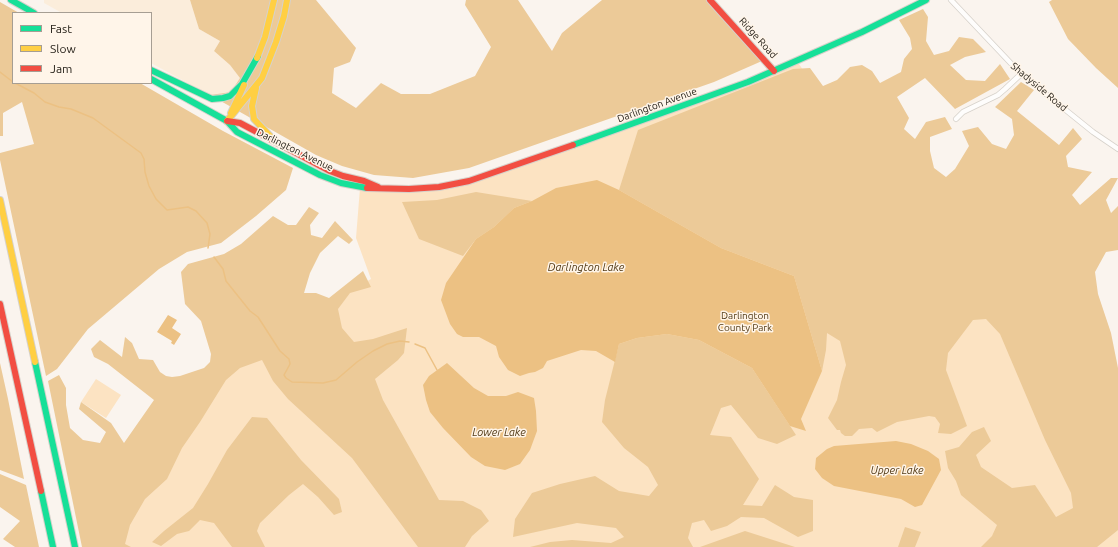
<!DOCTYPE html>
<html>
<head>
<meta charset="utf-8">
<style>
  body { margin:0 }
  #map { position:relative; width:1118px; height:547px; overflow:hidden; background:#faf4ee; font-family:Ubuntu,sans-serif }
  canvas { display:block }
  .legend { position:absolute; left:12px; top:12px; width:140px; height:72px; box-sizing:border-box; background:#fff5e9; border:1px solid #a69e93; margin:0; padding:5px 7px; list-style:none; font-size:12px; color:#201b13 }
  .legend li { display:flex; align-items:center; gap:8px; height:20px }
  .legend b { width:20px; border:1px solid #a69e93 }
</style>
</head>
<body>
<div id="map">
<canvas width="1118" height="547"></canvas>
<ul class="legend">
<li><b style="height:5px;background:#16e098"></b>Fast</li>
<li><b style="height:5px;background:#ffcf43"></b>Slow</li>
<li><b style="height:5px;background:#f24e42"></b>Jam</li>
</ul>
</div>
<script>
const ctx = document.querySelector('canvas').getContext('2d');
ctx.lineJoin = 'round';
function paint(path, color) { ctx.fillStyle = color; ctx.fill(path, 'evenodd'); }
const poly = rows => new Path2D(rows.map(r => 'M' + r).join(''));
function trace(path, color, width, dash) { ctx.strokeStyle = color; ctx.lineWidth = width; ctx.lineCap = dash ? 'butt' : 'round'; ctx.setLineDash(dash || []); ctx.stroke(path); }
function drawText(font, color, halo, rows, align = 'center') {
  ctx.font = font + ' Ubuntu,sans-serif'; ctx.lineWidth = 3; ctx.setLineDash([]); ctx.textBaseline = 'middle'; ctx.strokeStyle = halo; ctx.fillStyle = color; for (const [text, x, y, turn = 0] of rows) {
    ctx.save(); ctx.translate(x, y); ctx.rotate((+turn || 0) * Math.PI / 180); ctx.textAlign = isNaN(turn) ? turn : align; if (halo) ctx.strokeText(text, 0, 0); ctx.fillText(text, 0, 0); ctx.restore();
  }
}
const built = poly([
  [44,0,190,0,199,29,220,41,214,51,230,65,241,78,231,92,210,95,151,63,151,13,62,13,44,3]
]);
const green = poly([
  [797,61,809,79,849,105,1118,505,1118,547,123,547,120,532,201,398,285,327,371,279,356,238,360,188,454,185],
  [96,379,121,395,106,418,81,402]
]);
const forest = poly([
  [190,0,316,0,356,48,350,62,334,68,332,93,356,108,381,83,401,94,430,94,475,76,491,47,465,5,466,0,518,0,552,51,562,33,602,0,709,0,762,61,714,82,469,168,413,178,374,175,342,166,316,155,210,95,231,92,240,78,230,65,214,51,220,41,199,29],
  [1052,0,1118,0,1118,88,1096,68,1068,39,1049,2],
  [0,2,19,13,13,13,13,83,140,83,223,131,293,168,286,190,256,216,221,243,187,252,159,269,88,329,57,369,46,376,0,160,0,153,34,144,22,102,3,113,3,136,0,136],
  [923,9,928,17,926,41,934,55,949,51,959,37,973,39,986,52,965,57,950,65,966,80,985,81,1000,64,1010,79,955,109,925,78,897,97,909,118,904,129,915,139,926,122,945,117,952,129,930,137,930,151,934,168,946,177,955,169,969,146,962,131,978,127,992,144,1006,149,1014,135,1012,119,995,107,1021,82,1034,90,1017,111,1059,145,1073,128,1082,139,1066,156,1068,167,1092,172,1072,195,1080,205,1111,178,1118,178,1106,200,1111,213,1118,206,1118,250,1106,252,1095,272,1098,294,1111,333,1118,368,1118,530,1097,547,981,547,992,536,997,525,961,495,956,481,948,468,945,451,959,447,972,432,984,427,991,441,976,455,981,467,1012,488,1035,485,1056,517,1073,508,1071,493,1045,440,1000,334,986,319,973,320,948,353,946,370,967,426,951,434,938,433,940,424,935,417,929,416,897,422,877,432,872,428,859,429,852,436,845,436,841,433,840,430,837,430,828,418,837,400,841,382,846,365,840,341,827,333,826,350,822,371,794,276,721,248,619,190,638,130,793,69,810,68,823,86,837,80,850,67,862,65,872,71,880,83,901,72,904,59,912,49,910,38,899,20],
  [476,192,532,201,514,208,494,227,476,239,463,256,419,239,402,202,437,200],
  [309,207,319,213,310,225,311,235,322,238,335,221,353,240,349,244,338,236,320,253,310,273,304,293,316,293,329,298,363,271,371,287,350,293,338,309,342,328,354,342,373,339,407,328,404,353,398,360,375,379,383,400,439,500,463,501,481,510,489,521,472,536,465,547,418,547,352,458,288,399,273,381,262,360,240,368,226,380,200,422,182,448,167,479,145,499,130,525,125,544,131,547,82,547,48,381,59,375,66,388,66,405,70,428,83,440,100,443,106,432,79,409,81,402,111,423,124,443,154,400,108,364,94,357,91,349,100,340,122,357,125,337,132,343,139,359,153,360,160,372,166,376,172,377,180,376,204,368,210,362,211,354,201,321,185,304,181,272,188,264,224,254,241,244,273,216,288,225,296,225],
  [667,334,699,340,752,368,796,435,777,444,758,438,731,405,721,408,710,435,731,437,759,479,743,505,762,506,775,485,794,497,813,500,813,531,798,537,764,518,741,517,727,526,711,531,704,520,692,523,688,538,693,547,530,547,550,542,572,540,611,543,624,537,616,528,577,523,513,537,515,519,532,493,560,484,595,476,619,491,649,496,658,485,648,467,624,448,602,422,605,400,619,344,637,338],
  [0,363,8,399,24,479,0,470],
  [252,417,267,418,301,460,339,499,342,512,334,515,318,497,303,484,289,495,260,523,257,531,265,547,232,547,214,523,200,520,189,531,177,534,161,546,152,542,164,531,193,508,208,484,227,450],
  [0,474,26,485,39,547,15,547,3,539,20,521,0,507],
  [905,527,921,532,915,547,898,547],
  [745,531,795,547,700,547]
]);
const water = poly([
  [597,180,619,190,721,248,794,276,822,371,801,419,806,431,790,426,752,368,699,340,667,334,637,338,619,344,615,362,596,351,581,350,547,361,543,368,535,372,529,373,520,376,508,370,499,357,496,346,479,337,463,337,457,334,450,324,441,300,446,283,476,239,494,227,514,208,532,201,556,188],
  [168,315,177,320,172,328,181,334,174,345,171,343,172,341,157,332],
  [447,363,474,388,488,396,506,396,518,392,534,398,536,411,537,431,530,450,520,464,505,470,485,466,471,457,443,428,430,412,426,400,423,385,429,376],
  [896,441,911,444,928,451,939,459,941,470,922,505,915,507,901,499,834,486,822,478,815,469,816,458,827,449,834,446]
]);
const stream = poly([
  [0,72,13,82],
  [15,83,34,93,45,102,59,107,71,109,93,118,141,153,144,159,145,172,149,186,156,199,167,210,188,207,196,211,207,223,210,234,208,248],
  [214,257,223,269,226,281,250,311,258,317,280,351,289,359,290,364,284,375,286,378,292,382,323,383,336,380,357,362,373,351,387,344,400,341,409,342],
  [415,344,425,348,437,370]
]);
const street = poly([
  [951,0,1021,74,1093,132,1118,149],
  [956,119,963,112,998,95,1005,89,1021,74]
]);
const fast = poly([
  [11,0,34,13],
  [151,70,212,99,223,98,230,96,242,84,258,56],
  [151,79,227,121,237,132,320,175,341,183,367,188],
  [573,145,748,82,862,32,926,0],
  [35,362,75,547],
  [41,491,53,547]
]);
const slow = poly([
  [257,58,265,37,274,0],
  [256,88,252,106,254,119,270,136],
  [231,113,244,85],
  [227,121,262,78,276,42,284,16,287,0],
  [0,200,35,362]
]);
const jam = poly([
  [710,0,774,71],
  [227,121,240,123,330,171,343,176,364,181,378,187],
  [367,188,409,189,439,187,469,181,573,145],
  [0,304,41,491]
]);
const streetNames = [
  ["Ridge Road",758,38,48],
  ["Shadyside Road",1039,87,40],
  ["Darlington Avenue",657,105,-20],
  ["Darlington Avenue",295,150,26]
];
const parkNames = [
  ["Darlington",745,316],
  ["County Park",745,328]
];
const waterNames = [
  ["Darlington Lake",586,267],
  ["Lower Lake",499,432],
  ["Upper Lake",897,470]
];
paint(built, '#fbeddb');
paint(green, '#fce3c2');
paint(forest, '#ecca98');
paint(water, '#ecc183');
trace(stream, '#ecc183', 1.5);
trace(street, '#d6d1ca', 6);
trace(fast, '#d6d1ca', 8);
trace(slow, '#d6d1ca', 8);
trace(jam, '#d6d1ca', 8);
trace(street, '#fefdfc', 4.5);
trace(fast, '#16e098', 6);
trace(slow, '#ffcf43', 6);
trace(jam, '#f24e42', 6);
drawText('10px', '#201b13', '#fff5e9', streetNames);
drawText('10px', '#503813', '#fff5e9', parkNames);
drawText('italic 11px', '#533b17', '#fff5e9', waterNames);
</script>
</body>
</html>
